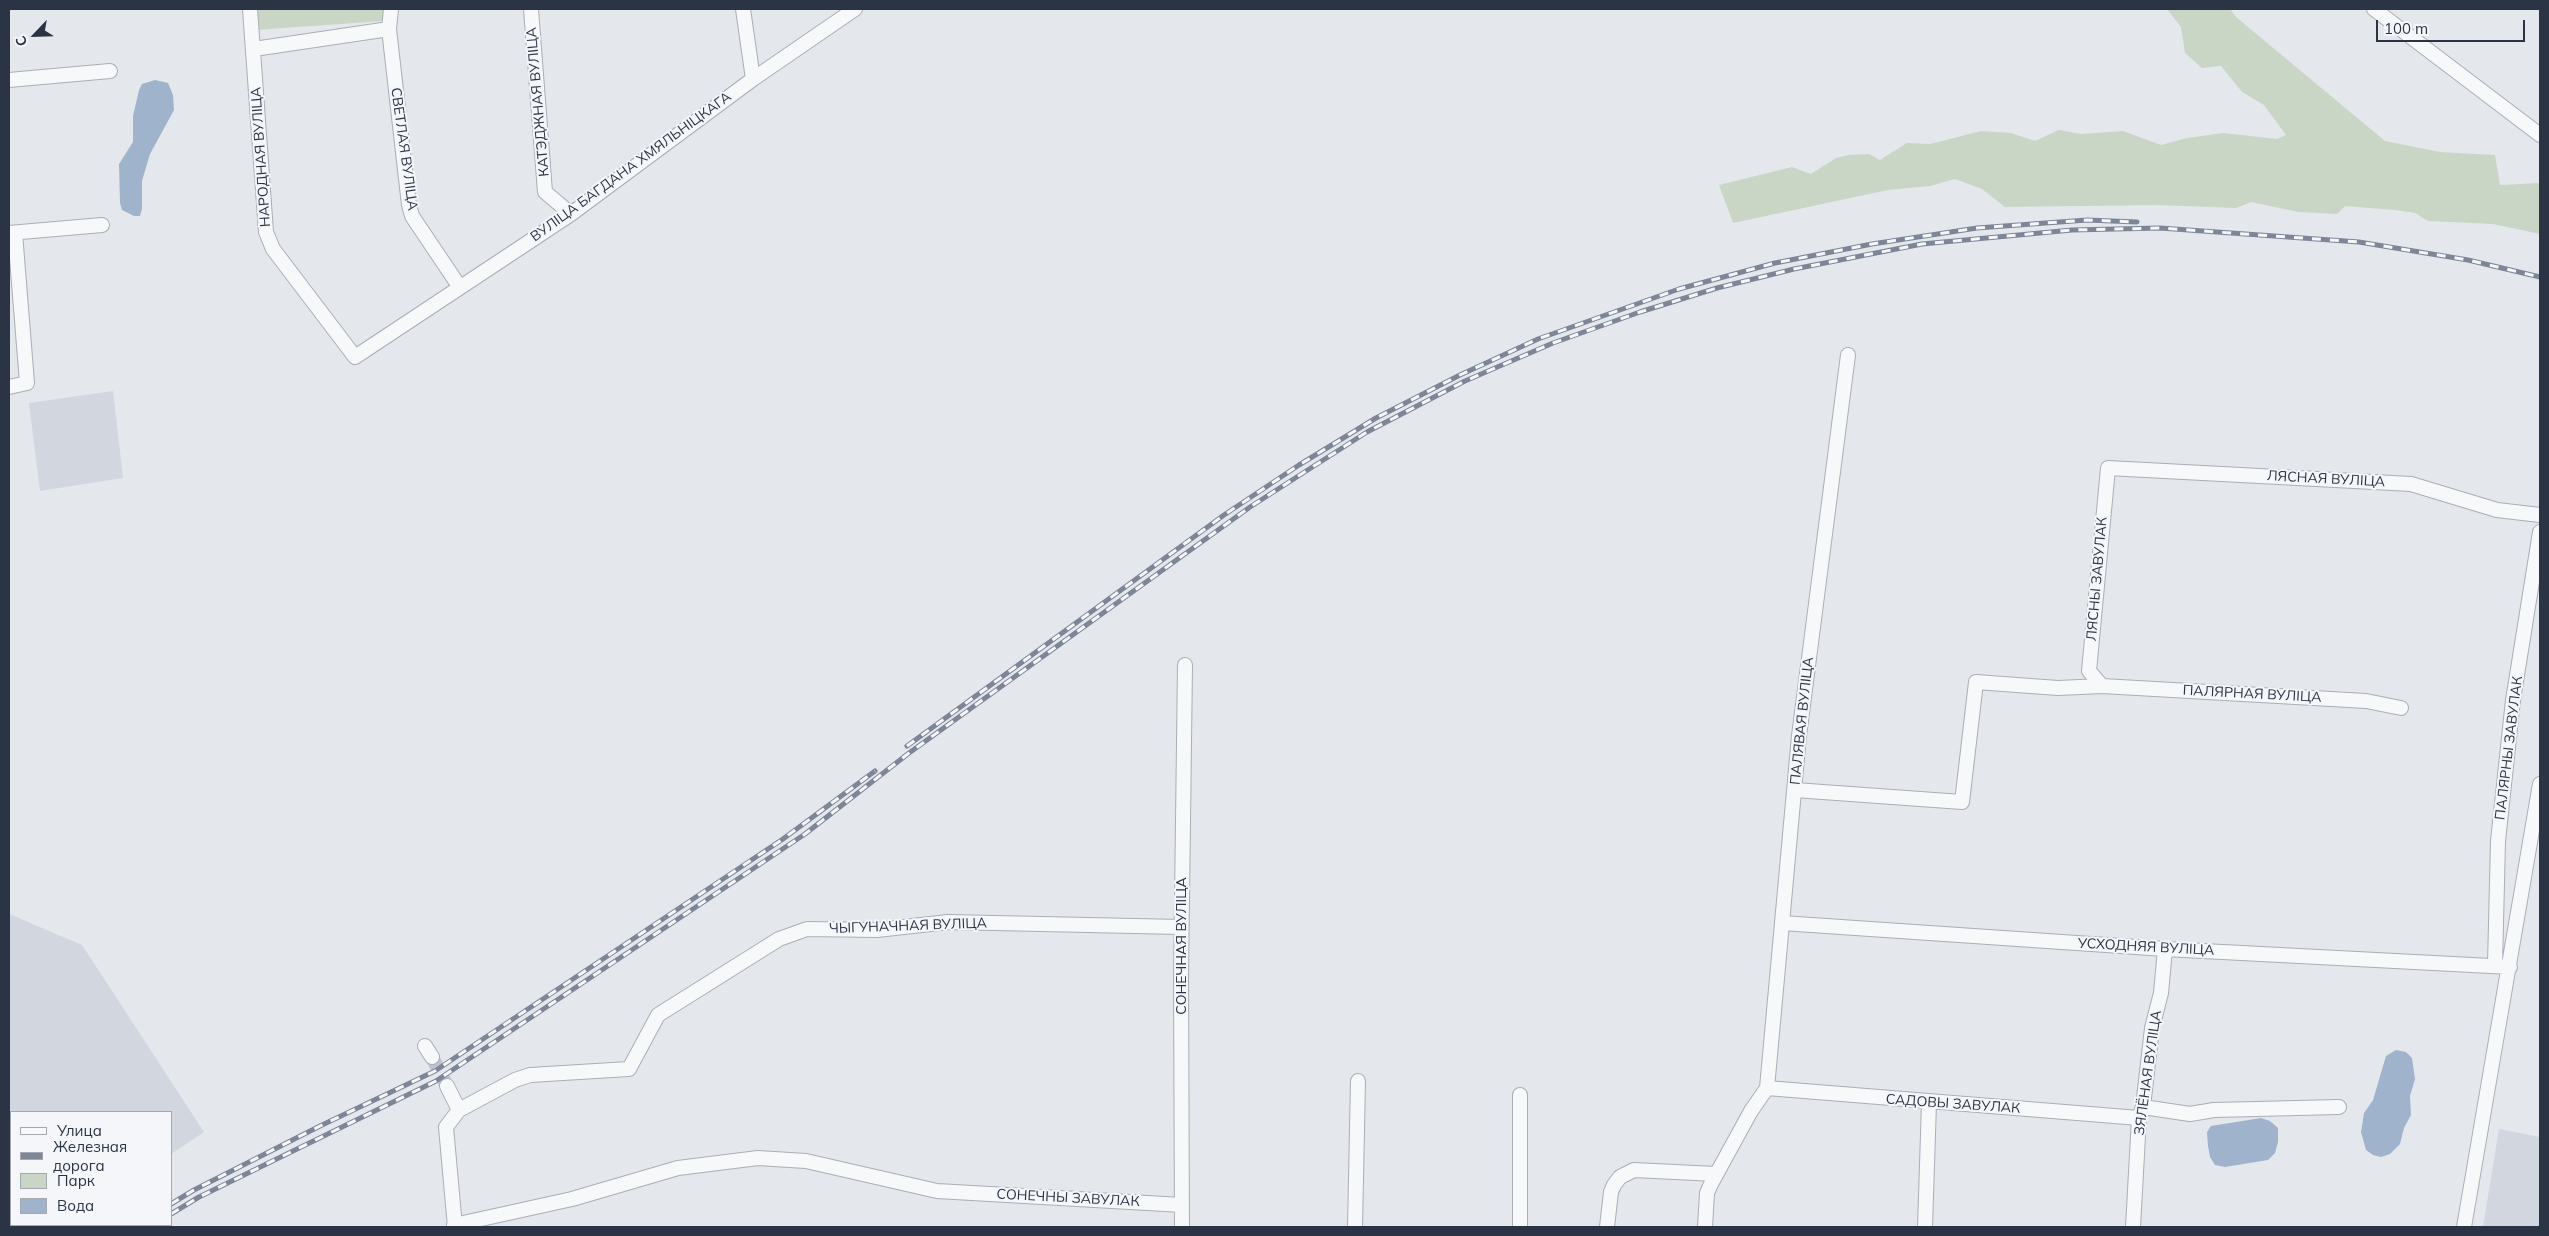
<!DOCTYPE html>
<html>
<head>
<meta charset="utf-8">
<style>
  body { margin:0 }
  #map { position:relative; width:2549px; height:1236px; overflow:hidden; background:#e4e7ec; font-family:Mulish,sans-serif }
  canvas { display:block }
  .frame { position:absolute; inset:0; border:10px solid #2b3445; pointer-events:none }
  .legend { position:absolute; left:10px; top:1111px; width:162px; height:115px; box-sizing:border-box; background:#f4f6f9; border:1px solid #a4a8b1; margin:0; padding:6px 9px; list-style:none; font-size:15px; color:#2b3445 }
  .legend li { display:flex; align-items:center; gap:10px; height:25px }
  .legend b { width:25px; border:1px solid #a4a8b1 }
  .north { position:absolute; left:10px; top:10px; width:50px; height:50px; -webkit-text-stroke:4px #f4f6f9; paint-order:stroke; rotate:246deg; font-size:14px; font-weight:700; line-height:20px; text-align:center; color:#2b3445 }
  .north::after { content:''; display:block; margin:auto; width:18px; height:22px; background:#2b3445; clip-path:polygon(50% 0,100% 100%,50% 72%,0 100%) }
  .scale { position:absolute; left:2376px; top:20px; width:149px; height:22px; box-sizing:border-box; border:2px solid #2b3445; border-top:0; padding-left:6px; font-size:15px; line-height:18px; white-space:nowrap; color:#2b3445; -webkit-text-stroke:4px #f4f6f9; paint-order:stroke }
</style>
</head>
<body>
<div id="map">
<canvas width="2549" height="1236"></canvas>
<div class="frame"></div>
<ul class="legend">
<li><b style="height:6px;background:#f7f8fa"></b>Улица</li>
<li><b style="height:6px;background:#7d8696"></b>Железная дорога</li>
<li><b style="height:14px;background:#c9d6c5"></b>Парк</li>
<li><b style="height:14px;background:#9fb4cc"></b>Вода</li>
</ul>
<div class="north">С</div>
<div class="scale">100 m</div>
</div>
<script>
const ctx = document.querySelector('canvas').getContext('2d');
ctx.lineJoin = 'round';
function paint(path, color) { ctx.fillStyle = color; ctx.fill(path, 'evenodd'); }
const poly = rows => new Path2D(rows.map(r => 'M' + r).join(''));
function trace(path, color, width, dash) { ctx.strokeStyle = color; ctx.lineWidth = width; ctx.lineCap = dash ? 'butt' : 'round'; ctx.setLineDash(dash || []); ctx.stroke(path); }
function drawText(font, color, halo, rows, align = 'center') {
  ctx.font = font + ' Mulish,sans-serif'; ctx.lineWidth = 4; ctx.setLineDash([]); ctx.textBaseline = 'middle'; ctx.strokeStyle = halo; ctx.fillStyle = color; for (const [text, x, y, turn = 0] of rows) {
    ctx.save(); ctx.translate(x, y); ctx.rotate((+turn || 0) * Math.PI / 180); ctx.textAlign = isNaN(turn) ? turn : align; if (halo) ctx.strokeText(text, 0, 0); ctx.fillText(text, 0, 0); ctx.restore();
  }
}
const built = poly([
  [113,391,123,478,40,491,29,403],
  [9,914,82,945,204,1132,171,1154,171,1112,11,1112,11,1225,61,1225,57,1227,9,1227],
  [2499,1129,2540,1137,2540,1227,2483,1227]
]);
const green = poly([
  [253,9,386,9,383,21,255,30],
  [2167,9,2230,9,2236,17,2385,141,2440,152,2495,155,2500,185,2540,183,2540,234,2493,224,2428,221,2415,213,2395,210,2345,206,2337,214,2298,212,2251,202,2236,208,2157,205,2005,207,1982,189,1955,179,1930,186,1888,190,1733,223,1719,185,1792,167,1811,174,1836,158,1849,155,1869,154,1880,160,1907,143,1930,144,1981,131,2011,133,2035,141,2059,130,2081,134,2123,131,2161,145,2187,138,2223,133,2277,139,2286,135,2264,105,2242,92,2221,66,2202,68,2185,53,2181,27]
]);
const water = poly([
  [155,80,168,83,173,95,174,110,150,154,142,181,142,209,140,216,134,216,122,210,120,203,119,164,133,142,133,116,139,90,142,84],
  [2396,1050,2406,1052,2412,1058,2415,1079,2410,1096,2411,1115,2404,1128,2400,1144,2390,1154,2381,1157,2373,1155,2366,1150,2361,1132,2364,1113,2373,1100,2386,1056],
  [2261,1118,2270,1121,2278,1128,2278,1142,2275,1153,2268,1160,2225,1167,2215,1165,2210,1157,2208,1146,2207,1132,2211,1126]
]);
const minorTunnel = poly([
  [432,1057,447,1086]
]);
const minor = poly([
  [250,9,266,232,273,249,355,357,571,214,753,79,855,9],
  [391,9,389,29,409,205,412,216,459,286],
  [531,9,545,192,571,214],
  [743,9,753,79],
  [2374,9,2540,135],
  [254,49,389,29],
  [9,80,110,71],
  [9,233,102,225],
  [9,387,27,383,15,233],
  [2102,686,2089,671,2108,468,2411,484,2497,510,2540,515],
  [1795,790,1962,802,1976,682,2058,688,2102,686,2366,701,2401,708],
  [1782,923,2165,949,2510,967],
  [2495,965,2498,841,2513,700,2540,532],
  [425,1046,432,1057],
  [447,1086,459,1110],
  [1767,1088,2139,1118],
  [1520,1095,1520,1227],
  [2143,1107,2190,1114,2214,1110,2339,1107],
  [454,1225,572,1199,678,1168,758,1158,806,1161,937,1191,1182,1205],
  [455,1227,446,1127,459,1110,515,1080,530,1075,629,1069,658,1015,779,939,807,929,877,930,948,922,1181,927],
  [1182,1227,1181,978,1185,665],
  [1355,1227,1358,1081],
  [1607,1227,1611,1192,1614,1185,1620,1177,1634,1170,1716,1174],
  [1705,1227,1707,1193,1711,1184,1751,1111,1767,1088,1799,736,1848,355],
  [1925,1227,1929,1103],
  [2133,1227,2139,1118,2143,1107,2152,1028,2161,993,2165,949],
  [2464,1227,2540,784]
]);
const rail = poly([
  [907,746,1224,515,1299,465,1376,418,1460,375,1538,339,1679,289,1775,263,1872,244,1977,228,2087,220,2137,222],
  [171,1204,194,1190,320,1126,435,1071,783,839,875,771],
  [171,1214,199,1197,436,1081,805,834,909,753,1250,507,1367,432,1465,381,1553,343,1640,312,1717,288,1794,269,1922,244,2072,230,2160,228,2359,242,2468,260,2540,277],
  [134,1227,138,1225],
  [149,1227,153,1225]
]);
const streetNames = [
  ["КАТЭДЖНАЯ ВУЛІЦА",538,102,-95],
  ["СВЕТЛАЯ ВУЛІЦА",404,149,82],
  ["НАРОДНАЯ ВУЛІЦА",261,157,-94],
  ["ВУЛІЦА БАГДАНА ХМЯЛЬНІЦКАГА",631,167,-36],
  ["ЛЯСНАЯ ВУЛІЦА",2326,479,3],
  ["ЛЯСНЫ ЗАВУЛАК",2097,579,-85],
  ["ПАЛЯРНАЯ ВУЛІЦА",2252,694,3],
  ["ПАЛЯВАЯ ВУЛІЦА",1802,721,-84],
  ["ПАЛЯРНЫ ЗАВУЛАК",2509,748,-83],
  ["ЧЫГУНАЧНАЯ ВУЛІЦА",908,926,-2],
  ["СОНЕЧНАЯ ВУЛІЦА",1182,946,-90],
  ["УСХОДНЯЯ ВУЛІЦА",2146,947,3],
  ["ЗЯЛЁНАЯ ВУЛІЦА",2148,1073,-82],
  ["САДОВЫ ЗАВУЛАК",1953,1104,4],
  ["СОНЕЧНЫ ЗАВУЛАК",1068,1198,3]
];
paint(built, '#d2d6de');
paint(green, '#c9d6c5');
paint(water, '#9fb4cc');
trace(minorTunnel, '#bfc3cb', 14, [14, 7]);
trace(minor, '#a9aeb7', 16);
trace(minor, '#f7f8fa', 14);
trace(rail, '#7d8696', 5);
trace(rail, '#f4f6f9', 3, [9]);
drawText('14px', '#2b3445', '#f4f6f9', streetNames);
</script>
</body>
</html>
